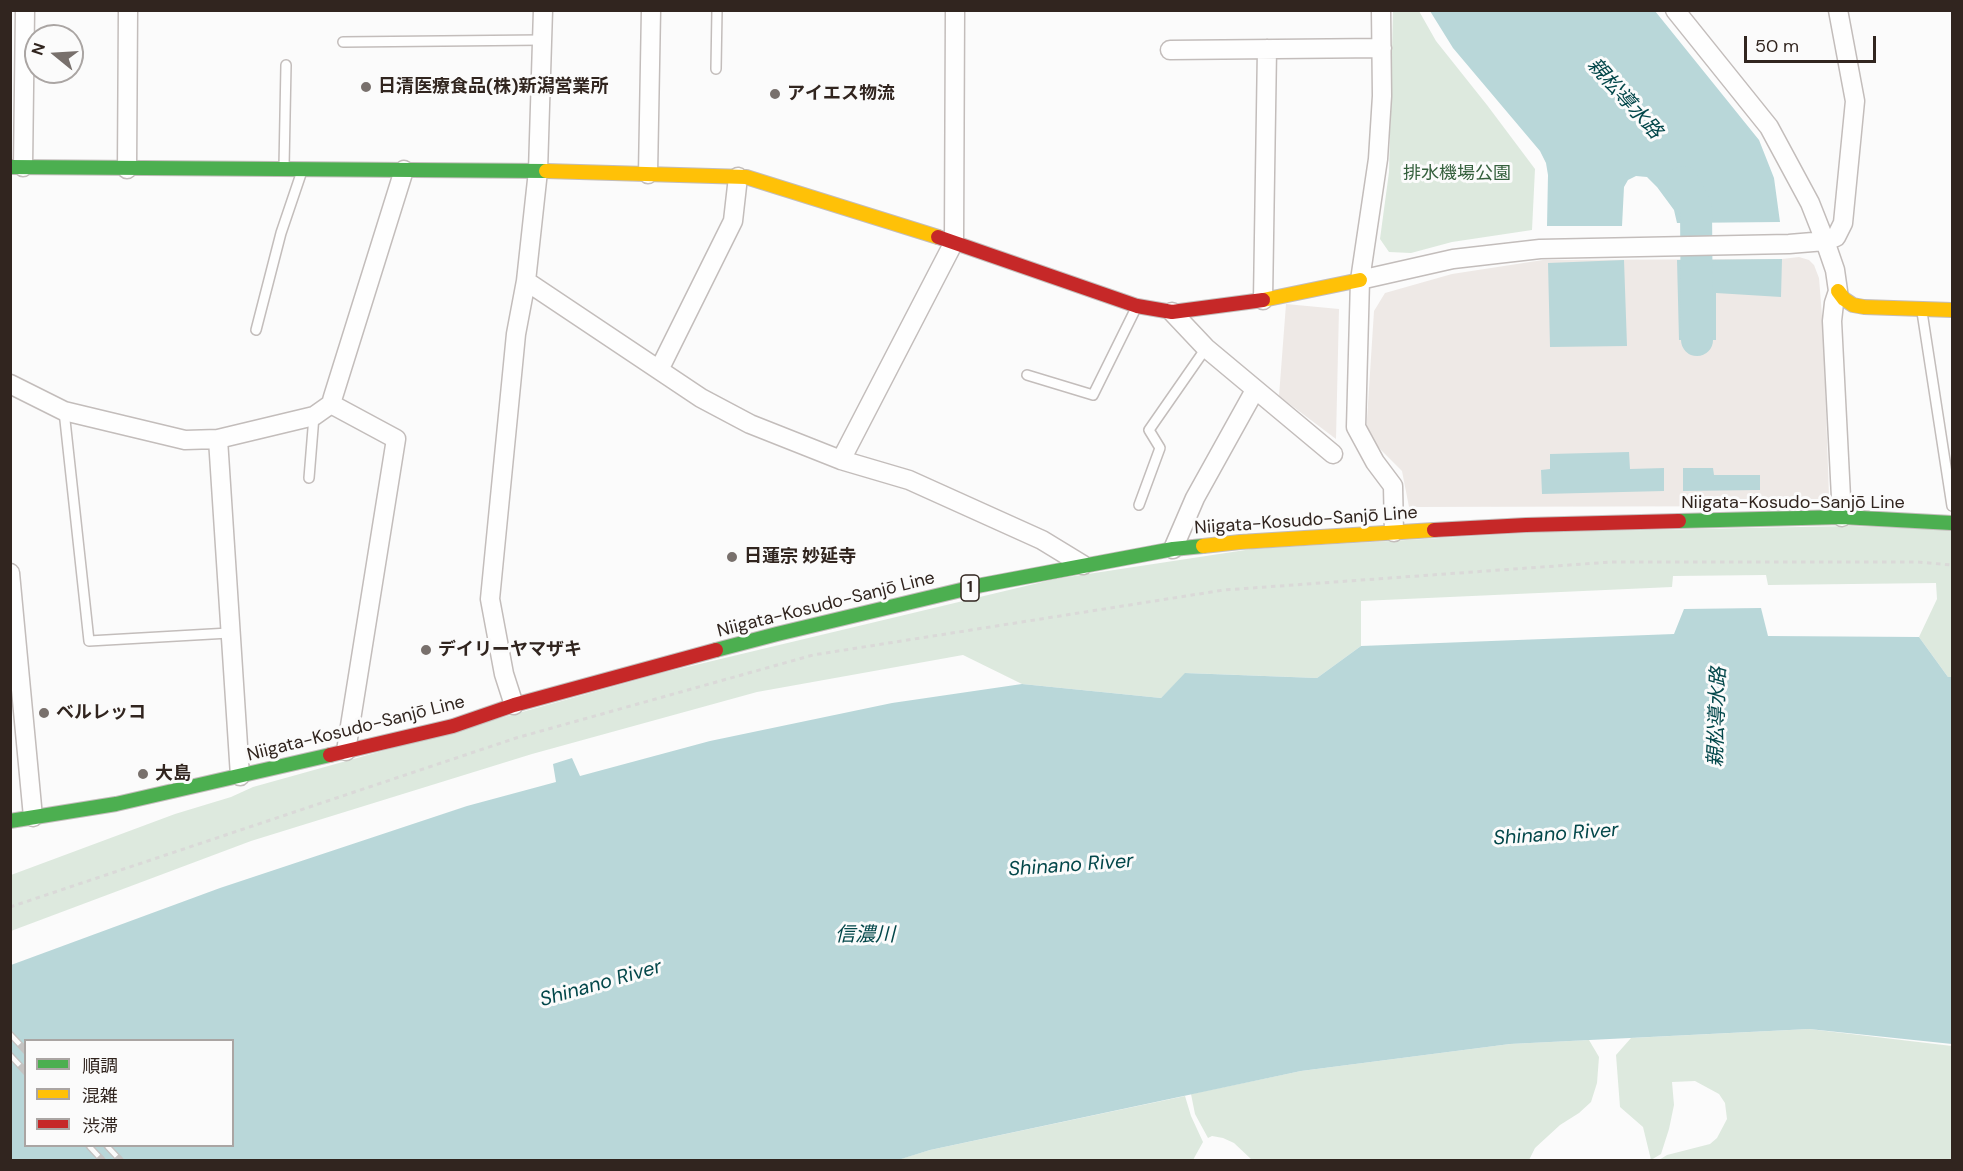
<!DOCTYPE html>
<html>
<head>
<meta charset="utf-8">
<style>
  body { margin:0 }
  #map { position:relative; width:1963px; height:1171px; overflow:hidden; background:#fbfbfb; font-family:"DM Sans","Noto Sans JP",sans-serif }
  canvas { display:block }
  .frame { position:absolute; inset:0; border:12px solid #31251f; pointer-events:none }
  .legend { position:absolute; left:24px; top:1039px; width:210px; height:108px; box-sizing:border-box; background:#fbfbfb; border:2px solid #aaa5a3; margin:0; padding:8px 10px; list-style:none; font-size:18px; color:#31251f }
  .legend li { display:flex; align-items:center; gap:12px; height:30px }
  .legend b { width:30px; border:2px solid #aaa5a3 }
  .north { position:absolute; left:24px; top:24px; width:60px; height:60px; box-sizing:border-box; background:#fbfbfb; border:2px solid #aaa5a3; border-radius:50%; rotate:288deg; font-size:16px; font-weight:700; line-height:24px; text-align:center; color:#31251f }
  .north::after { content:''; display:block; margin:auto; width:21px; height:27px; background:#78706c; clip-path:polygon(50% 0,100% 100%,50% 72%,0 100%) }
  .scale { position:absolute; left:1744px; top:36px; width:132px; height:27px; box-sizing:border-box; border:3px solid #31251f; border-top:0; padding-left:8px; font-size:18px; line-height:21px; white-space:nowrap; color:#31251f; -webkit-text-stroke:4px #fbfbfb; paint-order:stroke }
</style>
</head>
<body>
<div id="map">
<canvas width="1963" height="1171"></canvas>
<div class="frame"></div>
<ul class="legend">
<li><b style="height:8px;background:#4caf50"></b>順調</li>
<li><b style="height:8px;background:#ffc107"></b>混雑</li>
<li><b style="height:8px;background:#c62828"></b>渋滞</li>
</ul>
<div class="north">N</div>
<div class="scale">50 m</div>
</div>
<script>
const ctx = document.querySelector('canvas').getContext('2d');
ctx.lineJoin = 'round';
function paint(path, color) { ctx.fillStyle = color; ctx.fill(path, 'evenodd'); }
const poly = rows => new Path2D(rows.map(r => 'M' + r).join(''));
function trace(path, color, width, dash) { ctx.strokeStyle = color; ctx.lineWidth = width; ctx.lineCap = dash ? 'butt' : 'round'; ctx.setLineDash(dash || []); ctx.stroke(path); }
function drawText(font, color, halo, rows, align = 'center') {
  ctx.font = font + ' "DM Sans","Noto Sans JP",sans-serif'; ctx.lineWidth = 6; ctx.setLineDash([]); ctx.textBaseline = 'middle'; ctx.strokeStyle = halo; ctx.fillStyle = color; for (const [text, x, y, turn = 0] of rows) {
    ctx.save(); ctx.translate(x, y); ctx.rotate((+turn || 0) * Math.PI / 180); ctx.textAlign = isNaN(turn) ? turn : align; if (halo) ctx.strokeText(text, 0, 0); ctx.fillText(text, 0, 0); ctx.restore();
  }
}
const built = poly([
  [1799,257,1809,260,1814,265,1819,278,1823,328,1829,496,1827,503,1820,506,1409,507,1402,471,1366,435,1374,311,1385,293,1452,274,1543,260,1782,259],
  [1286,304,1339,309,1336,439,1279,396]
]);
const green = poly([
  [1393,11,1419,11,1436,41,1487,105,1535,169,1532,230,1452,242,1411,253,1389,252,1380,239,1389,172],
  [1851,526,1952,530,1952,677,1948,677,1919,637,1937,599,1936,583,1768,585,1766,575,1673,576,1672,587,1361,601,1361,646,1317,678,1186,673,1161,698,1022,684,963,655,757,692,532,754,251,841,11,931,11,875,175,814,231,797,253,787,662,673,1055,579,1252,549,1544,532],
  [1809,1029,1952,1046,1952,1160,1659,1160,1667,1155,1710,1144,1717,1138,1727,1119,1725,1103,1719,1094,1695,1081,1672,1082,1674,1105,1669,1129,1661,1154,1651,1160,1643,1127,1620,1107,1616,1055,1631,1038],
  [1589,1040,1599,1057,1597,1083,1591,1102,1579,1113,1560,1125,1535,1148,1529,1160,1252,1160,1234,1143,1223,1138,1212,1136,1208,1138,1195,1114,1191,1094,1301,1071,1510,1044],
  [1185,1096,1191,1116,1203,1142,1193,1160,897,1160,930,1150]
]);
const water = poly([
  [1430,11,1655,11,1759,140,1774,178,1780,222,1677,223,1674,210,1657,187,1647,177,1636,176,1628,180,1624,187,1622,226,1547,226,1548,175,1546,163,1540,151,1453,48],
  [1782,259,1781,297,1716,293,1716,340,1679,340,1677,260],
  [1624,260,1627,346,1550,347,1548,263],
  [1629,452,1630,469,1664,468,1664,491,1542,494,1541,470,1550,469,1550,454],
  [1713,468,1714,475,1760,475,1760,490,1683,491,1683,468],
  [1761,608,1768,636,1919,637,1948,677,1952,677,1952,1044,1809,1029,1510,1044,1301,1071,930,1150,898,1160,11,1160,11,965,220,888,467,806,556,782,553,764,572,758,580,776,710,741,892,703,1022,684,1161,698,1185,673,1317,678,1361,646,1674,634,1684,609],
  [232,1040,232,1146,26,1146,26,1040]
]);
const river = poly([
  [1683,182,1696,207,1697,340]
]);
const path = poly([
  [10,907,516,738,813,655,1224,590,1611,562,1917,562,1952,565]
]);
const lane = poly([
  [343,42,542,40],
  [716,69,717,10],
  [284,167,286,65],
  [1922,312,1952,506],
  [256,330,281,233,302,171],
  [1027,375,1093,395,1137,306],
  [64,411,89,641,229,633],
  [309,478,314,416],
  [1139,505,1160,448,1149,430,1206,348]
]);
const street = poly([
  [1381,10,1382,96,1378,159,1360,280,1356,427,1375,462,1393,486,1394,532],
  [1675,10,1769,127,1810,203,1825,241,1835,270,1838,291,1834,303,1832,321,1842,517],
  [1170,50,1382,48],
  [23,167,25,10],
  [127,169,128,10],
  [648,174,651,10],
  [1360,280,1453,259,1540,249,1789,244,1825,241,1836,237,1843,223,1855,101,1838,10],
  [526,281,701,398,750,424,841,460,909,480,1042,540,1083,565],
  [1263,300,1267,49],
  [1172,312,1206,348,1333,454],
  [659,370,733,221,738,177],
  [10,384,64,411,185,440,218,439,314,416,331,404,333,397,404,170],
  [331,404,396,439,346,751],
  [218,439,240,776],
  [841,460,954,242,955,10],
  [1173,549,1195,498,1255,390],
  [10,573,33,817],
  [514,705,504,674,490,599,516,334,526,281,538,171,543,10]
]);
const fast = poly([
  [10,167,546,171],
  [1679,521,1842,517,1952,523],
  [716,650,777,634,982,585,1173,549,1203,546],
  [10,821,116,804,330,755]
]);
const slow = poly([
  [546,171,746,177,938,237],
  [1838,291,1844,299,1853,305,1864,307,1952,310],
  [1263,300,1360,280],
  [1203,546,1240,542,1434,530]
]);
const jam = poly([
  [938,237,1137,306,1172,312,1263,300],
  [1434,530,1526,525,1679,521],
  [330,755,453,726,514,705,716,650]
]);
const rail = poly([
  [10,1034,26,1051],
  [10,1055,26,1072],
  [89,1146,102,1160],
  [107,1146,120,1160]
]);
const markers = [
  [366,87,6,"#78706c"],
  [775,94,6,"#78706c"],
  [732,557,6,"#78706c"],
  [426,650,6,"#78706c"],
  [44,713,6,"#78706c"],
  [143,774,6,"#78706c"]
];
const shields = [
  [970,588,18]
];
const shieldNames = [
  ["1",970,588]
];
const poiNames = [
  ["日清医療食品(株)新潟営業所",378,87],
  ["アイエス物流",787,94],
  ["日蓮宗 妙延寺",744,557],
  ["デイリーヤマザキ",438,650],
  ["ベルレッコ",56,713],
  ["大島",155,774]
];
const parkNames = [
  ["排水機場公園",1457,174]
];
const streetNames = [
  ["Niigata-Kosudo-Sanjō Line",1793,503],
  ["Niigata-Kosudo-Sanjō Line",1306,521,-4],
  ["Niigata-Kosudo-Sanjō Line",826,605,-14],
  ["Niigata-Kosudo-Sanjō Line",356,729,-14]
];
const waterNames = [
  ["親松導水路",1624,99,48],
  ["親松導水路",1718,717,-88],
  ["Shinano River",1556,835,-4],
  ["Shinano River",1071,866,-4],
  ["信濃川",865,936],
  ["Shinano River",601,984,-16]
];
paint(built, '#eee9e6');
paint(green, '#dde9de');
paint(water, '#b9d7d9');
trace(river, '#b9d7d9', 32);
trace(lane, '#c3bdbb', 12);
trace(street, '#c3bdbb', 21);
trace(fast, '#c3bdbb', 16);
trace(slow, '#c3bdbb', 16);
trace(jam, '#c3bdbb', 16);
trace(path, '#dad9d8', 3, [4.5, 4.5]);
trace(lane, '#fefefe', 9);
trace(street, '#fefefe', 18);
trace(fast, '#4caf50', 14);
trace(slow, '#ffc107', 14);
trace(jam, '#c62828', 14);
trace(rail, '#c4c3c2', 7);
trace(rail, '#fbfbfb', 4.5, [14]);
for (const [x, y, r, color] of markers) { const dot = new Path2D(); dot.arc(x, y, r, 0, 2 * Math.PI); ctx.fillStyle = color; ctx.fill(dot); trace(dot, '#fbfbfb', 2); }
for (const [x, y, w] of shields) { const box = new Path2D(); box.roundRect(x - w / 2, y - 13, w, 26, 4.5); ctx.fillStyle = '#fbfbfb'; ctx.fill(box); trace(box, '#31251f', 1.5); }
drawText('bold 16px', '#31251f', null, shieldNames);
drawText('bold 18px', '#31251f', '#fbfbfb', poiNames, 'left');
drawText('18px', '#35603d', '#fbfbfb', parkNames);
drawText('18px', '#31251f', '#fbfbfb', streetNames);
drawText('italic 20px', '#03474a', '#fbfbfb', waterNames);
</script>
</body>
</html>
